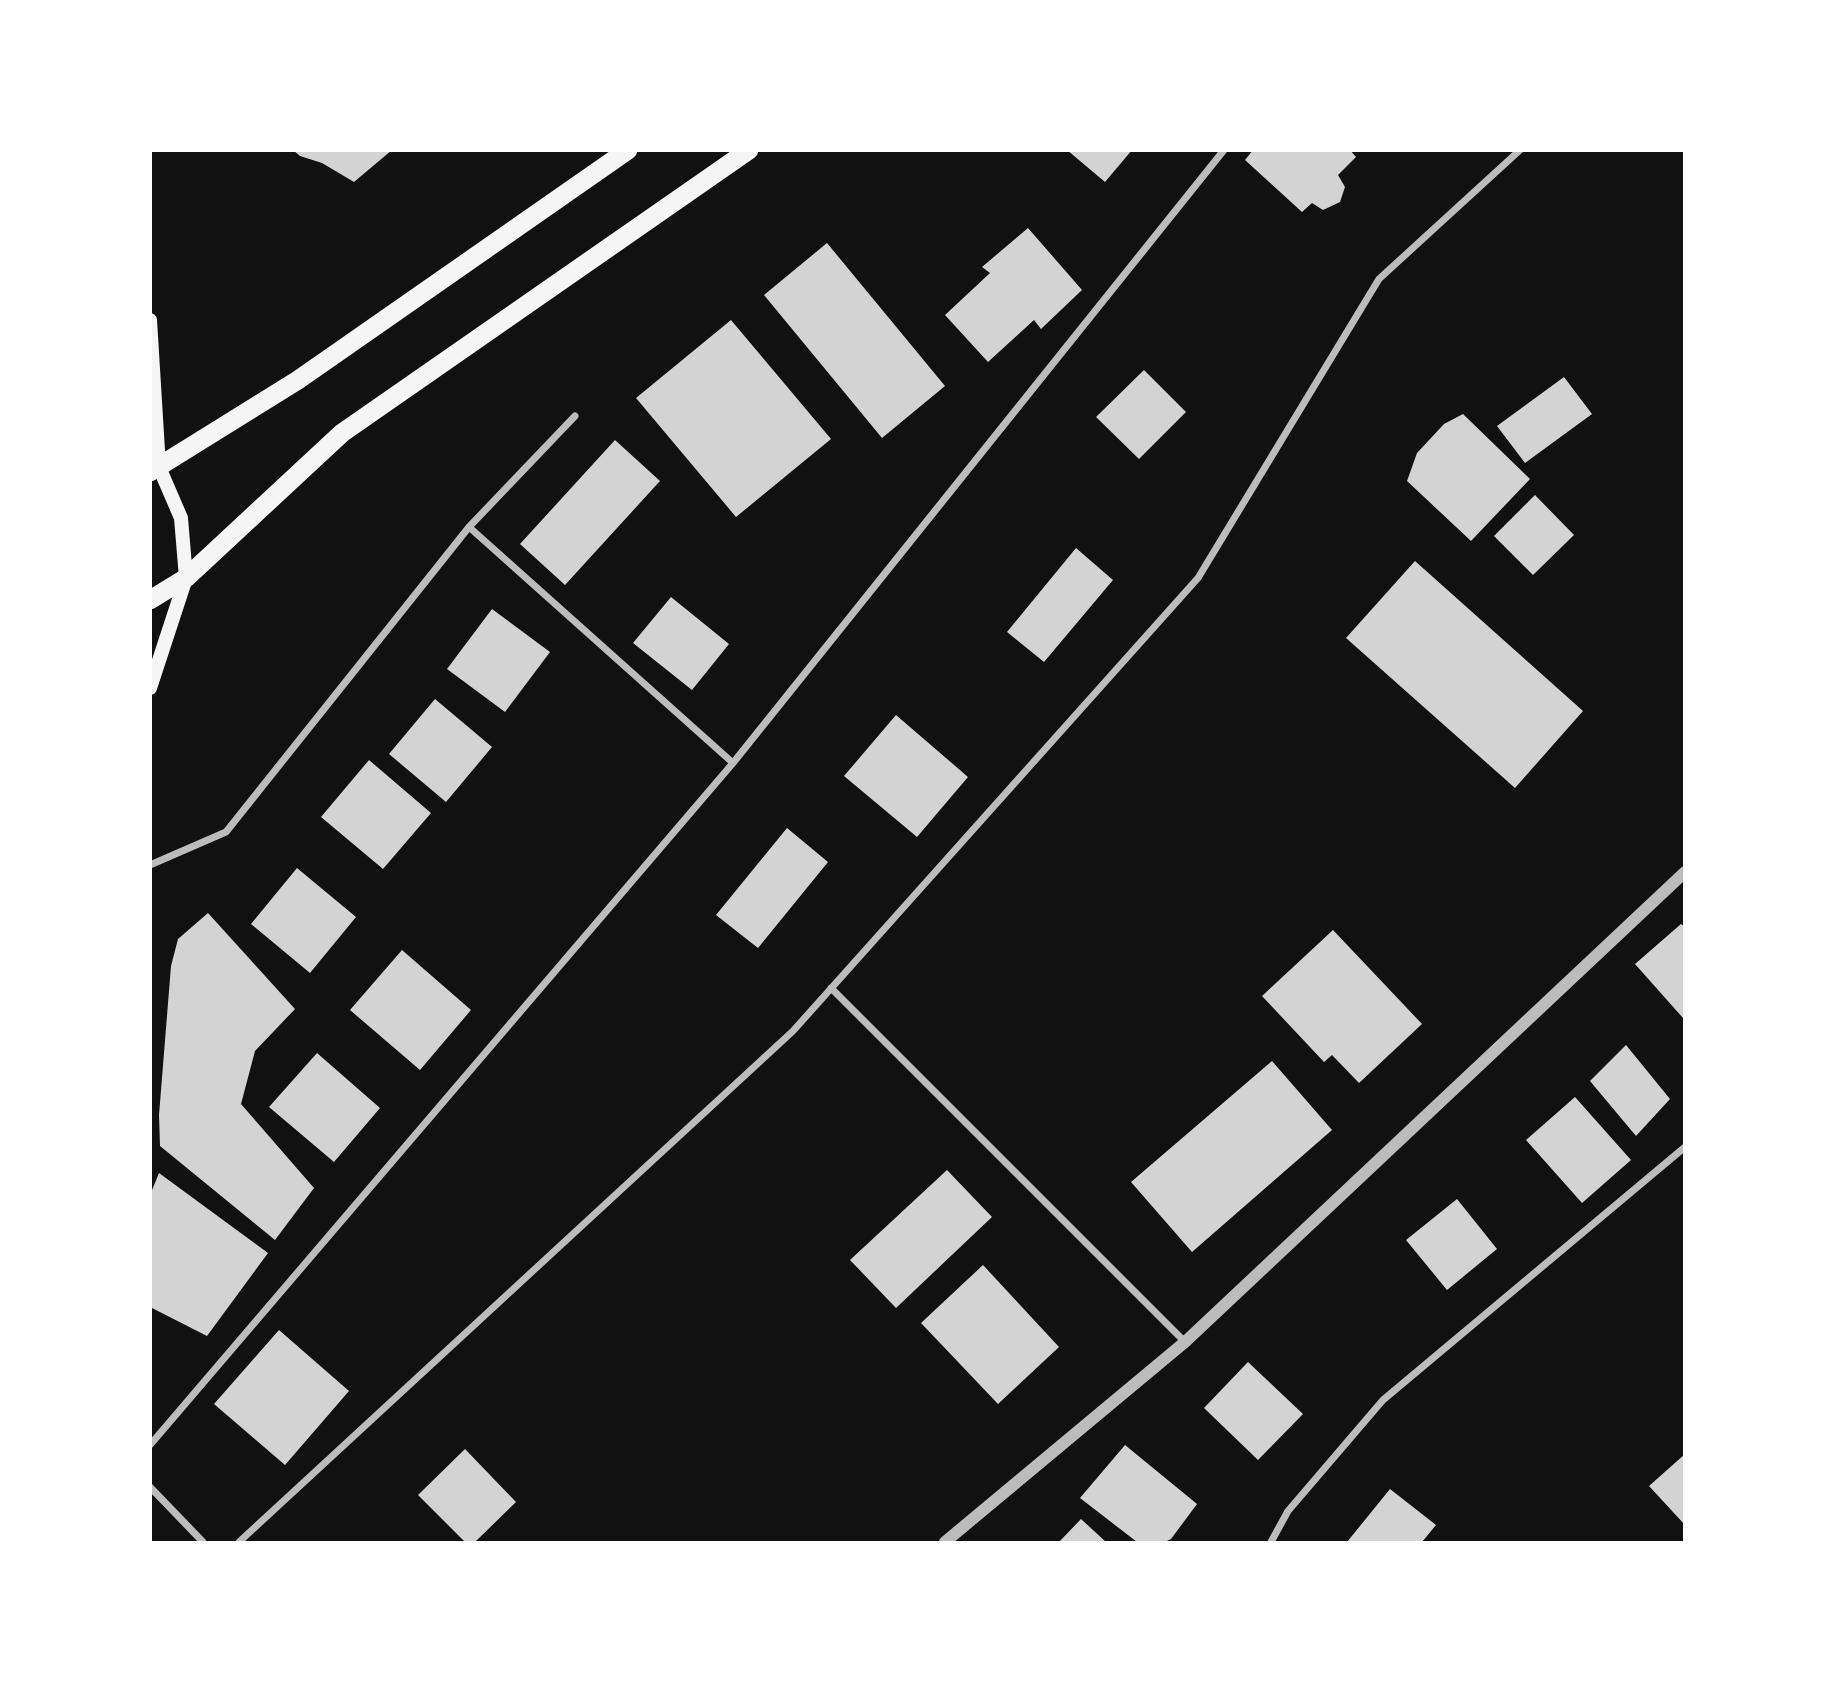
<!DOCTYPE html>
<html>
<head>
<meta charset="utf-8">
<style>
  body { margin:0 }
  #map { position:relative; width:1835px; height:1693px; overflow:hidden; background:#111; font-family:"PT Sans",sans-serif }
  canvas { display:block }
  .frame { position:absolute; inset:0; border:152px solid #fff; pointer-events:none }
</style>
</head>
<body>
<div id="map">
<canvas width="1835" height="1693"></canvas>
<div class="frame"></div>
</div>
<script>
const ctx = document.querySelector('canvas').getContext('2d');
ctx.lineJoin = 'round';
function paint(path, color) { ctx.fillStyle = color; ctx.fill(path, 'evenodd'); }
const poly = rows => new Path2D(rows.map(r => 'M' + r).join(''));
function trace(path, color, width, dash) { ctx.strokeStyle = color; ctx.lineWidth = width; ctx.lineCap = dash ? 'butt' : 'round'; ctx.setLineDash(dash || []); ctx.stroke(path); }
const building = poly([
  [293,150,392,150,354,182,322,163,300,156],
  [1067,150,1132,150,1105,182],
  [1253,150,1350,150,1356,157,1338,175,1345,187,1340,202,1323,210,1312,203,1302,212,1245,160],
  [1028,228,1082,290,1041,329,1034,320,988,362,945,315,990,273,982,267],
  [827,243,945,386,882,438,764,295],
  [731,320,831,439,736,517,636,398],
  [1144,370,1186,412,1139,459,1096,417],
  [1564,377,1592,414,1525,463,1497,426],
  [1463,414,1530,479,1471,541,1407,481,1417,453,1444,424],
  [615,440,660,481,565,585,520,544],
  [1535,495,1574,535,1533,575,1494,536],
  [1076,548,1113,580,1044,662,1007,632],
  [1415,561,1583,711,1515,788,1346,638],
  [671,597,729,644,692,690,633,643],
  [492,609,550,652,505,712,447,669],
  [435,699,492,747,446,802,389,754],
  [896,715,968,777,917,837,844,776],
  [369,760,431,813,383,869,321,817],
  [787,828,828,862,758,948,716,915],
  [297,868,356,917,310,973,251,924],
  [208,913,295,1009,255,1051,241,1104,314,1188,275,1240,160,1146,159,1115,171,966,178,939],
  [1681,924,1685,927,1685,1016,1683,1018,1635,964],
  [1333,930,1422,1024,1359,1083,1332,1055,1324,1062,1262,996],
  [402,950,471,1010,420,1070,350,1010],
  [1626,1045,1670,1099,1636,1136,1590,1081],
  [317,1053,380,1108,334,1162,269,1107],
  [1272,1061,1332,1130,1192,1252,1131,1182],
  [1575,1097,1631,1160,1582,1203,1526,1140],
  [947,1170,992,1217,896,1308,850,1260],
  [159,1173,268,1253,207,1336,150,1307,150,1195],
  [1457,1199,1497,1249,1447,1290,1406,1240],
  [983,1265,1059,1347,998,1404,921,1323],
  [279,1330,349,1391,285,1465,214,1404],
  [1248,1362,1303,1414,1258,1460,1204,1408],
  [1125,1445,1197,1504,1171,1539,1165,1542,1137,1542,1080,1498],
  [465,1449,516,1502,475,1542,465,1542,418,1495],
  [1685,1454,1685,1525,1649,1486],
  [1390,1489,1436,1525,1422,1542,1347,1542],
  [1081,1519,1106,1542,1059,1542]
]);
const minor = poly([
  [469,527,733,763],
  [150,865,226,832,469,527,575,416],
  [831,988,1185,1342],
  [150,1445,733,763,1224,150],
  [150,1487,203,1542],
  [239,1542,793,1031,1198,578,1379,279,1520,150],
  [1271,1542,1288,1511,1383,1400,1685,1147]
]);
const tertiary = poly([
  [945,1542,1185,1342,1685,872]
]);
const secondary = poly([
  [150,320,159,467,181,518,186,578,150,688]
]);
const trunk = poly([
  [150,472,298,380,628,150],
  [150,600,186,578,342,433,749,150]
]);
paint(building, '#d3d3d3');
trace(minor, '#bcbcbc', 7);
trace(tertiary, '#bcbcbc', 12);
trace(secondary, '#f5f5f5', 14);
trace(trunk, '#f5f5f5', 19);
</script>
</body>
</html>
